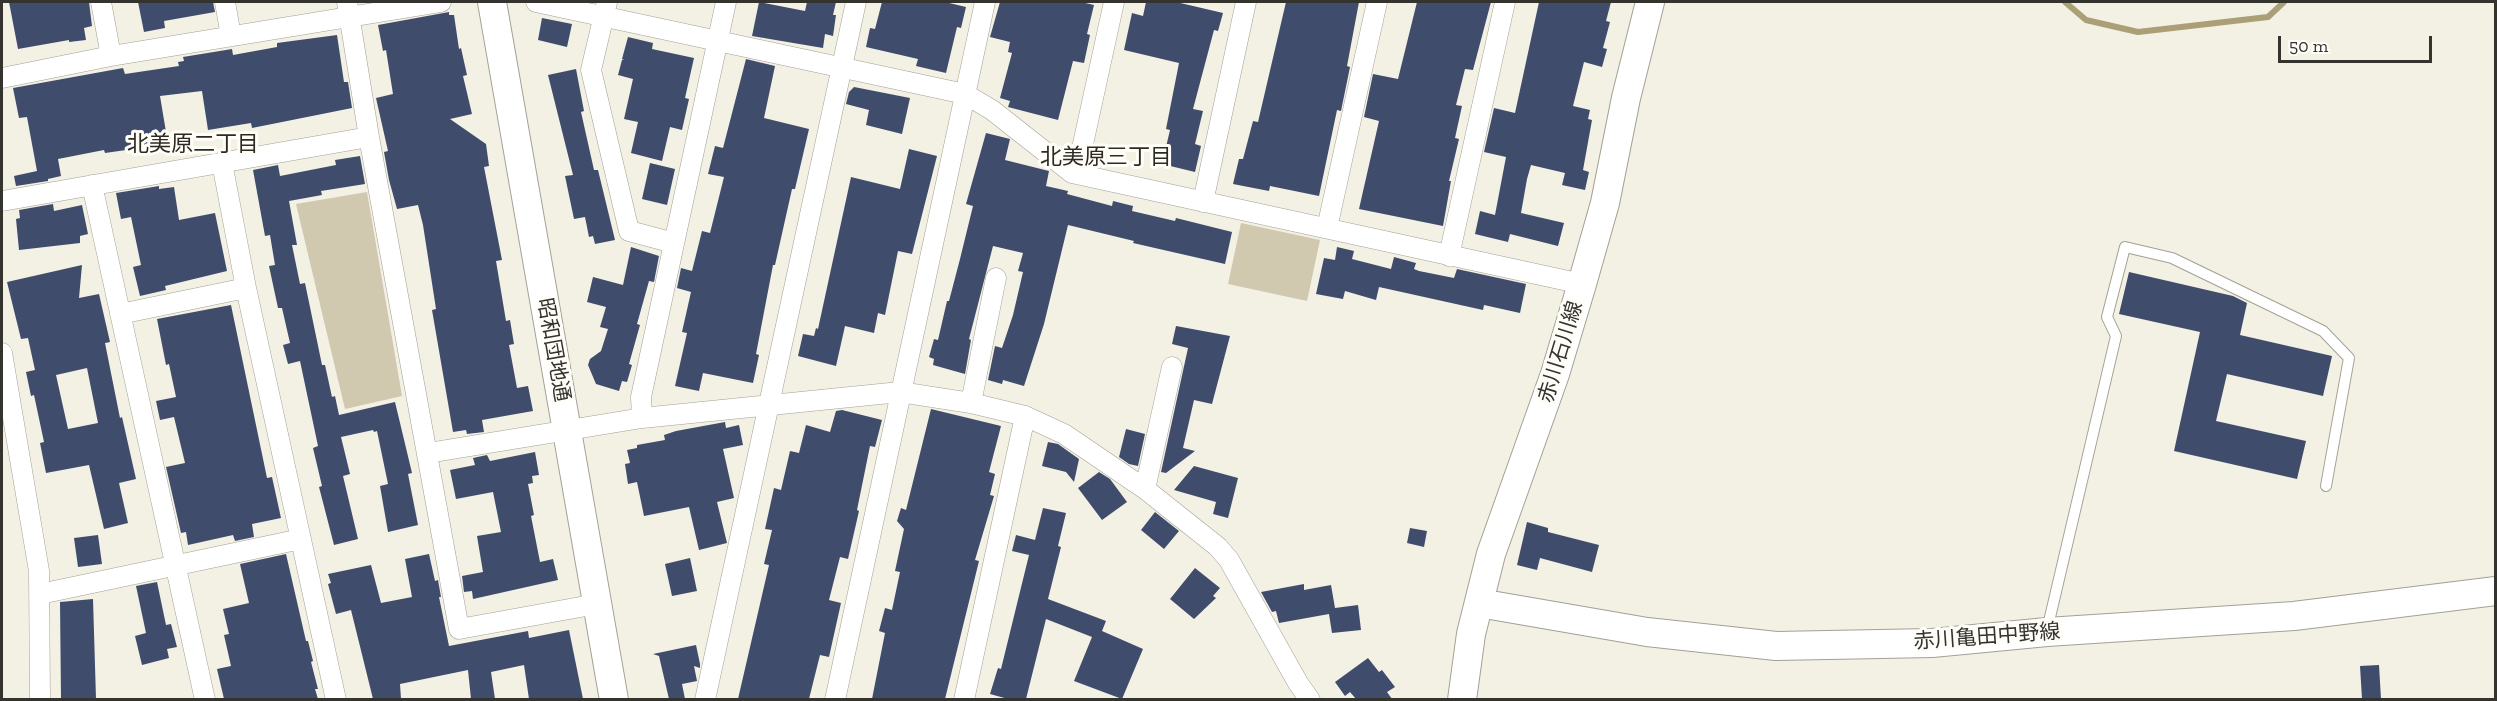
<!DOCTYPE html>
<html>
<head>
<meta charset="utf-8">
<style>
  body { margin:0 }
  #map { position:relative; width:2497px; height:701px; overflow:hidden; background:#f3f0e4; font-family:"Zilla Slab",serif }
  canvas { display:block }
  .frame { position:absolute; inset:0; border:3px solid #35332e; pointer-events:none }
  .scale { position:absolute; left:2278px; top:36px; width:154px; height:27px; box-sizing:border-box; border:3px solid #35332e; border-top:0; padding-left:8px; font-size:18px; line-height:21px; white-space:nowrap; color:#35332e; -webkit-text-stroke:4px #fffdf8; paint-order:stroke }
</style>
</head>
<body>
<div id="map">
<canvas width="2497" height="701"></canvas>
<div class="frame"></div>
<div class="scale">50 m</div>
</div>
<script>
const ctx = document.querySelector('canvas').getContext('2d');
ctx.lineJoin = 'round';
function paint(path, color) { ctx.fillStyle = color; ctx.fill(path, 'evenodd'); }
const poly = rows => new Path2D(rows.map(r => 'M' + r).join(''));
function trace(path, color, width, dash) { ctx.strokeStyle = color; ctx.lineWidth = width; ctx.lineCap = dash ? 'butt' : 'round'; ctx.setLineDash(dash || []); ctx.stroke(path); }
function drawText(font, color, halo, rows, align = 'center') {
  ctx.font = font + ' "Zilla Slab","Noto Sans JP",serif'; ctx.lineWidth = 6; ctx.setLineDash([]); ctx.textBaseline = 'middle'; ctx.strokeStyle = halo; ctx.fillStyle = color; for (const [text, x, y, turn = 0] of rows) {
    ctx.save(); ctx.translate(x, y); ctx.rotate((+turn || 0) * Math.PI / 180); ctx.textAlign = isNaN(turn) ? turn : align; if (halo) ctx.strokeText(text, 0, 0); ctx.fillText(text, 0, 0); ctx.restore();
  }
}
const green = poly([
  [367,192,402,396,345,409,296,204],
  [1241,223,1320,240,1307,301,1228,284]
]);
const stream = poly([
  [2065,2,2086,20,2138,32,2268,17,2284,2]
]);
const building = poly([
  [9,2,89,2,92,26,84,28,86,40,69,42,69,40,18,49],
  [138,2,213,2,215,12,164,21,165,28,144,32],
  [759,2,805,11,807,2,836,2,833,15,836,15,833,36,825,34,823,48,752,36],
  [882,2,945,2,966,7,961,28,957,27,946,73,916,66,918,59,866,47,870,28,875,29],
  [1000,2,1081,2,1094,5,1087,34,1090,35,1084,63,1073,61,1058,120,1008,107,1010,101,1000,98,1012,53,1008,52,1010,42,990,37],
  [1146,2,1176,2,1223,13,1218,31,1214,30,1193,109,1203,111,1195,144,1201,146,1195,172,1162,164,1170,130,1166,129,1179,63,1124,50,1132,13,1143,16],
  [1286,2,1359,2,1347,66,1350,67,1341,111,1337,110,1319,196,1270,186,1269,191,1233,184,1239,159,1243,159,1253,121,1258,122],
  [1417,2,1491,2,1473,70,1465,69,1456,105,1462,106,1455,138,1459,139,1449,181,1451,181,1443,226,1359,209,1379,121,1364,117,1373,74,1398,79],
  [1539,2,1611,2,1606,21,1610,22,1603,48,1607,49,1602,67,1584,62,1573,106,1590,110,1588,119,1592,120,1583,170,1589,172,1585,190,1562,185,1565,173,1531,165,1527,179,1521,213,1564,223,1558,246,1510,234,1508,242,1475,234,1480,211,1495,215,1506,157,1484,152,1494,108,1515,113],
  [449,12,449,15,454,15,459,49,461,48,467,75,463,76,472,114,450,119,486,144,489,166,484,167,502,260,496,261,506,321,510,320,514,344,509,345,517,388,528,386,533,411,482,420,484,432,467,434,466,430,453,432,432,310,436,309,423,225,418,205,397,209,389,180,384,152,388,151,376,98,393,94,386,50,383,51,378,25],
  [542,18,572,24,567,47,538,40],
  [337,35,344,82,348,82,352,108,252,128,251,123,208,130,202,91,160,96,168,144,105,153,104,150,58,159,61,176,48,179,48,181,16,186,14,176,37,171,27,117,19,118,13,88,123,68,125,74,179,66,178,62,184,61,183,57,232,49,233,55,277,47,277,43],
  [628,37,653,43,652,49,694,58,685,98,689,99,682,130,670,127,662,161,631,153,638,122,624,119,633,79,618,75,622,60,624,59,622,59],
  [746,59,775,66,764,118,809,129,795,189,792,189,775,265,773,265,756,354,759,355,753,383,703,373,699,391,675,386,687,333,682,332,691,292,677,288,681,268,692,271,702,231,710,233,724,177,708,174,715,146,723,148],
  [576,69,584,111,581,112,594,170,598,170,615,240,595,244,593,236,589,237,585,217,574,219,565,176,573,175,548,75],
  [854,87,910,98,902,134,866,125,869,110,846,104,849,92],
  [986,133,1010,139,1005,160,1049,171,1046,186,1068,191,1067,194,1112,206,1113,201,1133,206,1132,211,1175,221,1176,218,1232,232,1225,264,1133,243,1134,241,1068,225,1044,324,1024,386,1003,380,1002,384,988,380,995,346,1002,348,1013,315,1023,272,1018,271,1023,253,993,246,969,339,971,340,965,374,933,365,934,359,929,357,934,339,938,340,947,301,949,301,960,259,973,206,966,204],
  [909,149,937,156,912,254,898,251,885,315,878,313,874,333,845,326,836,366,798,356,803,334,814,336,816,328,818,329,851,177,900,189],
  [360,156,365,184,321,191,322,195,289,201,297,245,292,245,300,284,305,283,322,365,325,365,332,397,335,396,339,415,395,402,412,473,408,474,418,525,388,532,380,486,388,484,377,431,374,432,373,430,341,437,350,474,343,476,358,539,334,545,319,487,322,486,313,448,318,446,300,361,288,364,283,345,290,343,282,308,278,308,269,266,275,265,270,235,265,236,253,170,278,165,280,176,336,165,335,160],
  [650,163,675,169,667,205,642,199],
  [159,186,159,189,174,187,179,220,215,213,227,271,165,286,166,290,140,296,133,267,141,265,131,217,121,219,116,193],
  [53,204,54,211,82,205,88,234,80,236,80,243,19,250,16,219,20,218,19,210],
  [631,247,659,256,654,282,649,281,637,324,640,325,629,364,632,365,627,382,622,381,619,391,596,384,588,365,590,359,601,351,608,329,600,327,606,307,587,302,593,277,623,285],
  [1337,247,1354,251,1352,259,1391,269,1394,257,1416,263,1414,269,1419,271,1454,278,1457,269,1526,284,1520,313,1484,305,1483,310,1379,287,1376,300,1345,291,1343,299,1316,294,1324,258,1335,260],
  [82,265,79,298,99,294,110,342,105,343,120,418,122,417,136,479,119,483,128,523,104,529,89,465,46,473,40,443,44,442,34,395,31,396,26,372,35,370,28,338,21,339,7,282],
  [87,368,98,423,68,429,56,375],
  [2129,272,2233,296,2247,303,2240,335,2332,356,2323,396,2227,374,2216,421,2306,441,2297,479,2174,451,2200,332,2119,314],
  [231,305,267,478,272,477,281,518,252,524,254,537,235,541,233,535,188,545,186,532,181,533,166,467,185,463,174,417,160,420,156,401,176,397,169,364,166,365,157,319],
  [1176,326,1230,336,1212,404,1194,400,1183,448,1195,451,1166,473,1161,472,1188,348,1172,344],
  [931,409,1001,426,989,472,995,474,990,495,994,496,975,560,979,561,945,699,872,699,885,633,879,631,885,608,892,610,900,572,895,571,904,529,897,521,901,508,906,510],
  [842,410,882,420,875,447,870,446,857,510,859,511,848,559,840,557,829,600,841,603,829,657,820,655,809,699,738,699,769,565,764,564,772,530,765,529,774,488,781,490,790,451,799,453,806,425,830,432,836,411],
  [725,422,726,428,739,425,743,445,723,449,734,498,717,502,727,543,699,550,689,507,644,516,637,482,628,484,625,464,630,463,627,450,637,448,637,445,665,440,664,435,676,431],
  [1126,429,1145,434,1138,466,1129,464,1119,457],
  [1048,442,1058,444,1079,459,1074,482,1066,472,1042,466],
  [535,452,539,475,532,476,533,483,528,484,534,515,531,516,540,562,553,559,558,580,473,599,472,591,464,592,462,576,483,572,477,536,501,532,493,492,456,499,450,470,475,465,473,458,487,455,490,461],
  [1194,466,1238,478,1228,518,1213,514,1216,502,1174,490],
  [1099,472,1110,479,1127,502,1102,520,1078,488],
  [1043,508,1066,513,1058,546,1061,547,1048,599,1106,621,1102,631,1143,649,1122,699,1074,681,1092,637,1046,619,1026,699,1008,699,990,694,998,668,1001,669,1029,555,1012,551,1016,535,1035,540],
  [1155,512,1179,531,1164,549,1141,530],
  [1527,522,1548,528,1548,532,1599,545,1592,572,1540,558,1537,570,1517,565],
  [1410,528,1427,531,1424,547,1407,543],
  [98,535,102,564,78,567,74,538],
  [286,554,306,641,308,641,313,661,311,662,318,689,315,689,318,699,224,699,217,669,231,666,224,635,229,634,223,609,249,603,240,564],
  [429,554,435,581,438,580,441,597,439,597,449,646,528,631,529,638,569,630,583,699,529,699,524,665,491,672,495,699,471,699,468,670,400,684,401,699,373,699,351,610,336,614,328,584,331,583,328,574,371,565,381,603,412,597,405,559],
  [690,558,697,591,672,596,665,564],
  [1195,568,1220,588,1213,596,1216,598,1194,619,1170,599],
  [157,582,166,625,171,624,177,647,167,649,169,658,142,665,135,636,146,633,136,586],
  [1304,584,1304,590,1331,585,1335,608,1358,605,1361,630,1332,633,1329,614,1279,623,1276,611,1272,612,1261,592],
  [93,599,96,699,61,699,60,602],
  [696,645,700,664,700,668,694,666,697,681,682,684,685,699,669,699,659,656,653,654],
  [1368,658,1379,672,1382,670,1395,687,1387,692,1392,699,1356,699,1350,692,1345,696,1335,682],
  [2379,665,2381,699,2362,699,2360,666]
]);
const lane = poly([
  [2047,630,2116,336,2107,317,2125,247,2172,258,2323,331,2349,358,2326,486]
]);
const street = poly([
  [101,2,111,56],
  [225,2,231,36],
  [347,2,369,137,459,629,597,604],
  [536,2,965,94,992,110,1072,173,1582,284],
  [607,2,591,70,629,231,674,243],
  [2,78,111,56,441,2],
  [222,163,246,288,336,700],
  [1072,173,1083,144,1114,2],
  [92,185,205,700],
  [2,201,369,137],
  [1203,202,1246,2],
  [1327,228,1377,2],
  [1449,256,1505,2],
  [120,314,246,288],
  [2,353,39,571,40,700],
  [971,403,996,278],
  [642,418,641,397,726,2],
  [428,453,642,418,900,392,971,403,1025,416,1064,434,1145,489,1218,547,1229,560,1298,683,1310,700],
  [1145,489,1172,367],
  [40,594,301,539],
  [705,700,856,2],
  [835,700,985,2],
  [964,700,1025,416]
]);
const secondary = poly([
  [492,2,614,700],
  [1479,603,1647,632,1776,646,1932,643,2047,632,2294,616,2496,591],
  [1462,700,1471,634,1491,554,1555,374,1582,284,1605,203,1626,98,1650,2]
]);
const streetNames = [
  ["昭和団地通",553,350,80],
  ["赤川石川線",1561,352,-73],
  ["赤川亀田中野線",1987,637,-4]
];
const neighbourhoodNames = [
  ["北美原二丁目",193,145],
  ["北美原三丁目",1106,158]
];
paint(green, '#d0c9af');
trace(stream, '#aa9f77', 6);
paint(building, '#404c6c');
trace(lane, '#a3a094', 12);
trace(street, '#a3a094', 21);
trace(secondary, '#a3a094', 30);
trace(lane, '#fff', 10);
trace(street, '#fff', 20);
trace(secondary, '#fff', 28);
drawText('21px', '#35332e', '#fffdf8', streetNames);
drawText('22px', '#2d2a21', '#fffdf8', neighbourhoodNames);
</script>
</body>
</html>
